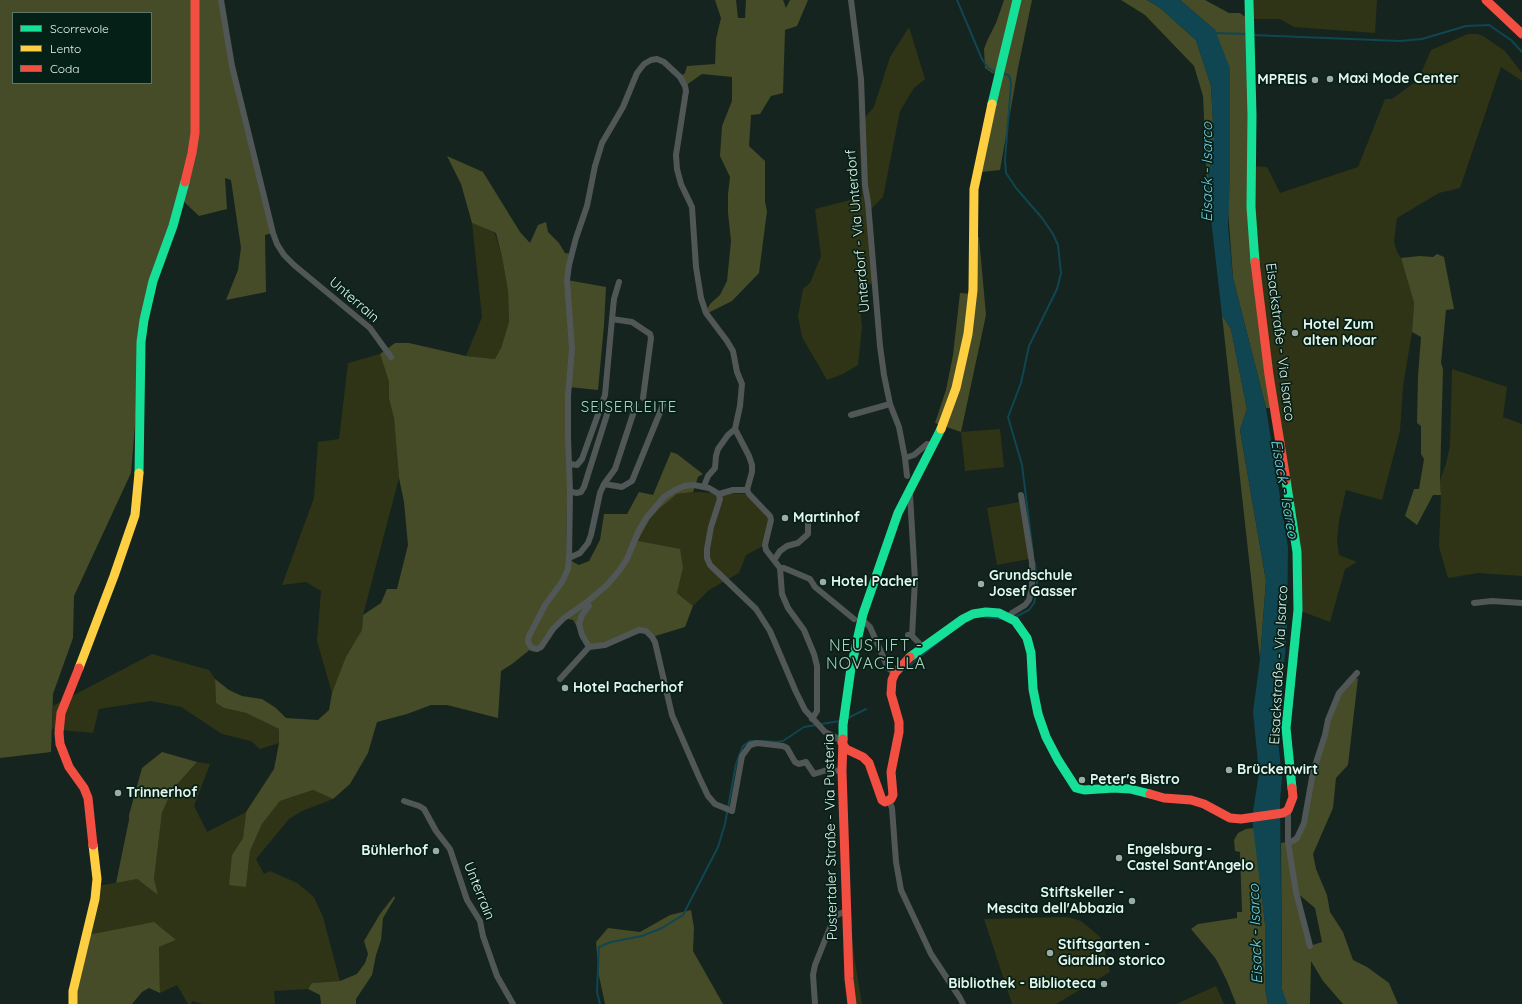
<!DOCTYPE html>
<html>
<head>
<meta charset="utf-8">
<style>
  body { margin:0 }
  #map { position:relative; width:1522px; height:1004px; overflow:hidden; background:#15241e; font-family:Quicksand,sans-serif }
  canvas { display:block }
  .legend { position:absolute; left:12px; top:12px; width:140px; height:72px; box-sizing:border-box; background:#052016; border:1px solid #5f756c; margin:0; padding:5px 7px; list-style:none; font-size:12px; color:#e6f5ee }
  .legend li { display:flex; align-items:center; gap:8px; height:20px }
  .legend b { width:20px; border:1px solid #5f756c }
</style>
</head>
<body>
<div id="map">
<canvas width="1522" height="1004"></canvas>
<ul class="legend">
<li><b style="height:5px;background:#16e098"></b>Scorrevole</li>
<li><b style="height:5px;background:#ffcf43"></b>Lento</li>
<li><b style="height:5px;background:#f24e42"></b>Coda</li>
</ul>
</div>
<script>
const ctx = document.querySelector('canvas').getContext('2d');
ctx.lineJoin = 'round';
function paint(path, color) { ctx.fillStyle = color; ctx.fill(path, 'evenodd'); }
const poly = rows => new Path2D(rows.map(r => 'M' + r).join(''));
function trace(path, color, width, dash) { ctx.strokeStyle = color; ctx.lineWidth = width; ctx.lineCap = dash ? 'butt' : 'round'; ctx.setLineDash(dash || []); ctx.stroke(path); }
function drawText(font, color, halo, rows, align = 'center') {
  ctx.font = font + ' Quicksand,sans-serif'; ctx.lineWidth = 3.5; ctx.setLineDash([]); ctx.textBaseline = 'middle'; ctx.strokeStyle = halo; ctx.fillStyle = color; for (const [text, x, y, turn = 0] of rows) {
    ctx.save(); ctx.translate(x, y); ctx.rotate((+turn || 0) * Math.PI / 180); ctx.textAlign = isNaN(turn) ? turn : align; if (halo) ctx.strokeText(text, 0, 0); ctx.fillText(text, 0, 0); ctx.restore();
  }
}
const green = poly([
  [1254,0,1377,0,1375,33,1294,27,1280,19,1254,19],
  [909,27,925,79,914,88,900,111,883,197,871,209,877,283,858,285,862,327,858,365,843,374,827,380,802,337,798,316,803,289,810,283,821,256,815,209,862,197,859,124,874,107,890,57],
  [1468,34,1478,34,1483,36,1505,51,1522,73,1522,81,1501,67,1460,188,1439,193,1397,218,1394,242,1397,252,1401,258,1414,303,1412,332,1403,386,1400,431,1382,500,1346,490,1339,521,1337,541,1339,555,1357,562,1345,569,1330,622,1298,610,1298,583,1268,371,1251,166,1267,167,1280,193,1358,167,1385,99,1392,99,1418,80,1431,50],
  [472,223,495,233,502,257,508,291,509,322,501,348,495,359,466,356,482,317],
  [380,354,389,382,389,399,394,417,399,478,363,615,362,630,332,693,317,641,321,591,306,582,282,585,314,498,318,442,339,439,348,363],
  [1452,369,1507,387,1503,417,1522,424,1522,576,1478,573,1448,578,1439,547,1441,495,1440,480,1446,464,1450,446],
  [1000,429,1004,467,965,471,961,432],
  [693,492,749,494,770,516,765,545,746,555,739,573,709,590,693,606,677,593,683,568,638,542,650,519,660,508,677,494],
  [1019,502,1029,559,997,565,987,508],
  [152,654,209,670,215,679,216,703,224,708,246,713,279,729,279,743,260,749,251,741,222,734,181,707,151,701,99,709,93,733,52,729,53,706],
  [197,762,210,764,194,806,207,832,246,812,243,838,232,855,246,887,250,851,262,824,280,801,313,790,333,799,302,811,289,819,256,859,264,874,270,871,297,883,314,897,323,917,340,981,313,983,308,989,274,991,275,1004,203,1004,192,1001,191,1004,188,1004,177,985,160,993,159,947,176,940,88,935,98,886,137,879,157,894,154,879,162,813,172,790],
  [849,914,855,962,862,1004,856,1004,854,990],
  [1067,917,1081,921,1098,935,1102,940,1110,972,1056,1004,1012,1004,984,919],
  [1216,986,1224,1004,1176,1004]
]);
const forest = poly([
  [0,0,220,0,273,233,265,235,266,292,226,300,238,270,241,248,231,180,225,178,227,209,199,216,181,199,144,320,131,473,74,596,73,638,53,694,51,752,0,758],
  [13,13,151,13,151,83,13,83],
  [715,0,736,0,738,18,745,18,746,0,783,0,786,8,790,0,808,0,797,26,785,30,783,93,771,96,760,114,751,115,749,146,765,161,765,202,767,211,759,273,732,301,704,315,710,304,720,295,727,281,731,241,728,213,728,194,730,177,720,156,722,126,732,101,732,77,702,74,685,86,680,77,685,73,687,66,715,64,716,39,721,18],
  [1004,0,1032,0,1018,68,1000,170,981,172,999,74,992,73,985,68,984,49,987,41,996,23],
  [1121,0,1147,0,1159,7,1196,40,1211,86,1214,140,1207,184,1203,96,1194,66,1145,15],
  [1180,0,1205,0,1229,13,1240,13,1248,19,1251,207,1273,408,1266,408,1233,278,1215,30],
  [447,156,483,172,520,232,530,243,538,225,546,222,548,232,559,243,565,253,572,254,567,280,606,287,604,325,598,390,569,387,566,558,579,565,589,561,600,540,604,514,627,514,639,492,653,495,671,452,677,454,703,474,698,477,693,492,677,494,660,508,650,519,638,541,680,549,683,568,677,593,693,606,685,627,652,637,639,630,605,645,589,647,573,620,564,618,544,643,532,648,512,664,501,671,498,718,447,705,431,705,407,714,377,722,368,753,350,784,333,799,313,790,280,801,262,824,250,851,246,887,229,885,232,855,243,838,246,812,274,769,279,743,279,729,246,713,224,708,216,703,215,679,229,690,242,696,262,699,276,708,286,718,318,720,329,710,332,693,346,657,362,630,363,615,381,603,387,589,397,589,408,545,404,502,399,478,394,418,389,399,389,382,380,354,395,343,409,343,466,356,495,359,501,348,509,322,508,291,502,257,496,233,472,223,461,184],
  [976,237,979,237,986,315,961,432,935,423,946,390,953,355,960,293,976,294],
  [1437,254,1444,257,1454,309,1446,310,1441,363,1443,369,1440,480,1441,495,1433,495,1417,525,1405,516,1414,489,1419,489,1424,459,1421,454,1421,426,1417,423,1418,376,1421,337,1412,332,1414,303,1401,258,1420,256,1433,257],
  [1222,315,1231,329,1247,409,1240,430,1266,581,1260,659],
  [1358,678,1348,765,1336,778,1333,808,1313,854,1316,869,1327,895,1330,912,1343,932,1353,960,1367,967,1389,983,1398,1004,1343,1004,1323,981,1311,961,1310,1004,1287,1004,1282,990,1281,843,1293,841,1304,823,1328,720,1347,683],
  [1297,893,1315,908,1322,942,1310,946],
  [162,752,197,762,172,790,162,813,154,879,158,895,137,879,116,883,129,820,129,815,142,768],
  [1254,828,1265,924,1265,988,1268,1004,1236,1004,1227,981,1216,959,1191,929,1198,924,1237,918,1237,912,1242,912,1240,852,1235,851,1234,840,1238,833,1246,829],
  [394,896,395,898,383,918,381,940,376,955,372,975,356,999,356,1004,321,1004,320,995,308,989,312,983,340,981,357,974,365,963,368,954,364,941,380,914],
  [691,910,694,928,693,951,723,1004,605,1004,599,976,596,942,608,928,640,932,670,915],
  [154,922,176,940,159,947,160,993,149,988,142,992,132,1004,73,1004,88,935]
]);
const water = poly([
  [1147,0,1180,0,1215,30,1230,68,1230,181,1228,226,1233,278,1266,408,1288,547,1287,629,1278,740,1282,778,1280,801,1282,990,1287,1004,1268,1004,1265,988,1265,924,1252,818,1259,773,1253,712,1260,659,1266,581,1240,430,1247,409,1231,329,1222,315,1207,184,1214,140,1211,86,1196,40,1159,7]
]);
const stream = poly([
  [957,0,982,59,988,68,995,72],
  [1214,33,1247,34],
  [1252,35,1400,41,1422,39,1466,26,1489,25,1511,40,1522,52],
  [1004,74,1008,75,1010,78,1011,84,1005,160,1006,173,1016,188,1042,218,1053,234,1058,245,1061,273,1057,289,1029,346,1021,383,1008,417,1022,465,1033,553],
  [984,617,1001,619],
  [1015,617,1029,610,1034,603,1036,595,1037,581,1035,563],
  [904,670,947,635],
  [846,719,866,709],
  [821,724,840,721],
  [761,741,777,742,783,741,804,727,816,725],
  [600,1004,597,992,599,947,611,942,642,936,662,928,683,915,718,847,725,824,736,764,743,746,750,741,755,741]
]);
const street = poly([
  [221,0,232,66,273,233,277,244,284,255,294,265,370,328,391,357],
  [851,0,861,79,865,185,868,203,880,346,884,375,890,404,899,427,905,458,907,476],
  [612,319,614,299,619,282],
  [636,405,615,469,604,484,622,487,632,481,663,405],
  [851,415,890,404],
  [905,458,914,455,927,444,932,445],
  [570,464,577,465,582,459,605,395,612,319,632,322,650,334,651,338,643,398],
  [704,486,708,476,715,468,716,456,718,449,728,435,735,429],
  [570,491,576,493,581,492,584,487,609,408],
  [719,494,709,488,694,485,684,486,675,490,664,497,647,517,639,530,627,559,619,571,607,585,587,602,564,618,553,629,541,647,537,649,532,648,529,644,528,641,529,636,545,605,562,582,568,569,569,558,570,491,568,438,568,396,572,349,567,280,569,265,576,238,587,206,595,166,602,143,623,107,637,73,644,64,651,60,657,59,664,62,680,77,685,86,686,91,676,155,677,169,681,184,692,207,696,267,701,298,706,313,727,341,733,351,737,372,742,384,740,406,735,429,749,456,752,465,752,472,747,490,749,494,770,516,771,520,765,545,766,550,780,568,782,594,788,608,804,630,814,654,817,666,817,711,812,719],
  [719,494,720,499,711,527,707,549,707,558,710,565,756,609,770,631,796,692,805,710,825,732,837,738,842,743],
  [719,494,733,490,747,490],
  [910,495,915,580,912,636],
  [569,558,580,553,588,543,591,535,600,493,604,484],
  [774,560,780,551,787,546,798,543,808,534,808,520],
  [780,568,784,568,810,579,815,587,854,619],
  [1474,603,1492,601,1522,603],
  [1009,617,1012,613,1025,605,1029,600,1032,588,1032,563,1021,495],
  [866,623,870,627,888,668,895,673],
  [908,635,912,636,923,647],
  [589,647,605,645,639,630,646,631,652,637,655,642,672,715,699,777,708,796,715,804,732,811,742,756,750,745,757,743,783,746,787,748,795,762,799,764,806,762,814,774,827,770,842,771],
  [560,679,589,647,582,635,579,624,582,615,589,606,587,602],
  [404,801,419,806,424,809,436,831,450,849,467,900,480,921,483,936,497,976,513,1004],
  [889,801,892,808,896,862,901,890,931,954,960,998,963,1004],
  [1288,810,1288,842,1296,892,1310,946],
  [1288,842,1293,841,1297,838,1304,823,1313,772,1325,735,1328,720,1339,693,1357,673],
  [815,1004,813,975,815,965,833,920,837,915,846,911]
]);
const fast = poly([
  [1249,0,1252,115,1251,207,1255,262],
  [992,104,1017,0],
  [139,473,141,342,144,320,153,281,173,226,185,182],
  [1286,480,1297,552,1298,610,1286,728,1292,788],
  [910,657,963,619,973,614,986,612,999,613,1015,621,1027,638,1031,653,1033,689,1038,714,1046,737,1058,760,1076,788,1084,790,1114,788,1130,789,1150,794],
  [843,739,843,725,851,668,863,614,898,513,941,429]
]);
const slow = poly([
  [941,429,956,388,968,334,973,290,974,189,992,104],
  [79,668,114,576,135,515,139,473],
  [73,1004,73,991,95,899,97,879,93,845]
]);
const jam = poly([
  [1486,0,1522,34],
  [185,182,192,153,195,133,195,0],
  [1255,262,1269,375,1286,480],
  [79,668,61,713,59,733,60,744,69,767,84,788,88,798,93,845],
  [843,739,842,771,849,979,852,1004],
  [842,743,846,749,863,757,869,763,882,800,885,802,891,799,893,795,891,772,899,732,899,722,891,694,892,680,895,673,910,657],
  [1150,794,1164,798,1191,800,1204,804,1230,818,1241,819,1283,813,1288,810,1293,797,1292,788]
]);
const markers = [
  [1330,79,4,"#9daca5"],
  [1315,80,4,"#9daca5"],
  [1295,333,4,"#9daca5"],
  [785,518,4,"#9daca5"],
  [823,582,4,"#9daca5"],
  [981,584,4,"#9daca5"],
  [565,688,4,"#9daca5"],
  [1229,770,4,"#9daca5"],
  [1082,780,4,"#9daca5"],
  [118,793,4,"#9daca5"],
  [436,851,4,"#9daca5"],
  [1119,858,4,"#9daca5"],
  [1132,901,4,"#9daca5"],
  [1050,953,4,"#9daca5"],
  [1104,984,4,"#9daca5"]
];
const poiNames = [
  ["Maxi Mode Center",1338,79],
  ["MPREIS",1307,80,"right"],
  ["Hotel Zum",1303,325],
  ["alten Moar",1303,341],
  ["Martinhof",793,518],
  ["Grundschule",989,576],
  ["Josef Gasser",989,592],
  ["Hotel Pacher",831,582],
  ["Hotel Pacherhof",573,688],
  ["Brückenwirt",1237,770],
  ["Peter's Bistro",1090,780],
  ["Trinnerhof",126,793],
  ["Engelsburg -",1127,850],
  ["Castel Sant'Angelo",1127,866],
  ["Bühlerhof",428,851,"right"],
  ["Stiftskeller -",1124,893,"right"],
  ["Mescita dell'Abbazia",1124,909,"right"],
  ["Stiftsgarten -",1058,945],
  ["Giardino storico",1058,961],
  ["Bibliothek - Biblioteca",1096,984,"right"]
];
const streetNames = [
  ["Unterdorf - Via Unterdorf",858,231,-95],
  ["Unterrain",354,300,41],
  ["Eisackstraße - Via Isarco",1280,342,83],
  ["Eisackstraße - Via Isarco",1279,665,-87],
  ["Pustertaler Straße - Via Pusteria",831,837,-91],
  ["Unterrain",479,891,68]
];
const waterNames = [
  ["Eisack - Isarco",1207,172,-90],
  ["Eisack - Isarco",1284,489,80],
  ["Eisack - Isarco",1256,934,-92]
];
const neighbourhoodNames = [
  ["SEISERLEITE",629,407]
];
const quarterNames = [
  ["NEUSTIFT -",876,646],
  ["NOVACELLA",876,664]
];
paint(green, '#303416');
paint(forest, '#464c27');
paint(water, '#0f4652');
trace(stream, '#0f4652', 2);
trace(street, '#515756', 6);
trace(fast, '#16e098', 9);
trace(slow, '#ffcf43', 9);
trace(jam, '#f24e42', 9);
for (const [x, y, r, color] of markers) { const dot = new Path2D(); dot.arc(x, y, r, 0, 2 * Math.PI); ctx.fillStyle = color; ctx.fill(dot); trace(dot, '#052016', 1.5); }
drawText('bold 14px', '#e6f5ee', '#052016', poiNames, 'left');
drawText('14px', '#e6f5ee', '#052016', streetNames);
drawText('italic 15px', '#76cee7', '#052016', waterNames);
ctx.letterSpacing = '1px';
drawText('15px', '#b1d0c1', '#052016', neighbourhoodNames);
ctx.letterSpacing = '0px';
ctx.letterSpacing = '1px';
drawText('16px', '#b1d0c1', '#052016', quarterNames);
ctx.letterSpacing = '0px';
</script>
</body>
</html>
